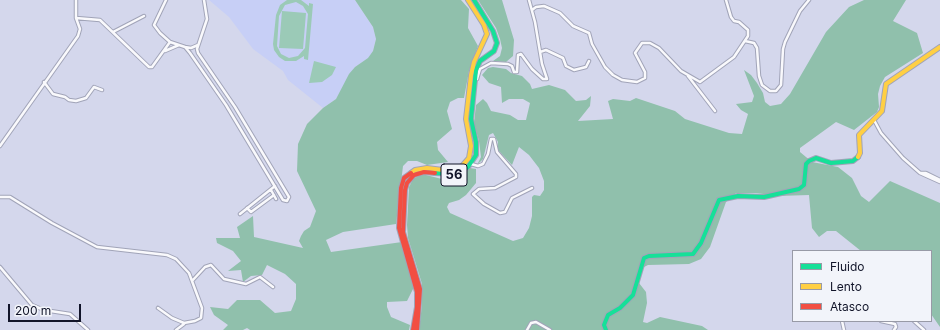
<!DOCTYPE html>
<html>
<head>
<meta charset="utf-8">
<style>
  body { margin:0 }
  #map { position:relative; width:940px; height:330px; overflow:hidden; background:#d4d7ec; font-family:Inter,sans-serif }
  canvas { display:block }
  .legend { position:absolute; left:792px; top:250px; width:140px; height:72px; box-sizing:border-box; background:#f2f4fa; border:1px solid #989aa6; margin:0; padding:5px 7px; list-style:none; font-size:12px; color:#111429 }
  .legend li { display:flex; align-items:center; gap:8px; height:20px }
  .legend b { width:20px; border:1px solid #989aa6 }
  .scale { position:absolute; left:8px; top:304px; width:73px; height:18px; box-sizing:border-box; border:2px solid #111429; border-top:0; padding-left:5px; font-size:12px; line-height:14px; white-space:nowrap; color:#111429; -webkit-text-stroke:3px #f2f4fa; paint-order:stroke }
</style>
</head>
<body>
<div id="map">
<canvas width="940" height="330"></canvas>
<ul class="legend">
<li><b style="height:5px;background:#16e098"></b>Fluido</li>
<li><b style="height:5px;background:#ffcf43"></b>Lento</li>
<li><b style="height:5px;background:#f24e42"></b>Atasco</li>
</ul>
<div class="scale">200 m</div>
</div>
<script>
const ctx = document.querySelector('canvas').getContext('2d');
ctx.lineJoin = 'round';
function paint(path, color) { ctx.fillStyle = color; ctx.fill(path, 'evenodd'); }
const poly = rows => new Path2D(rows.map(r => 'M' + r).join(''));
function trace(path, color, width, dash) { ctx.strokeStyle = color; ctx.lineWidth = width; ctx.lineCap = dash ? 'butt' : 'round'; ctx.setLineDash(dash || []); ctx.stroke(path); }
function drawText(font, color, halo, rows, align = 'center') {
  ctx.font = font + ' Inter,sans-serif'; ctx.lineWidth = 4; ctx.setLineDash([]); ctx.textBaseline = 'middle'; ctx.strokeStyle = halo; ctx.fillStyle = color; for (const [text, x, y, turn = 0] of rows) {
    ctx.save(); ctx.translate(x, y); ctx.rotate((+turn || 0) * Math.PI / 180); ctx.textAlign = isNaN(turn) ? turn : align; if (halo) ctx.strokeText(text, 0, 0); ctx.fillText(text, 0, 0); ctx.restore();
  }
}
const built = poly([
  [209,0,355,0,373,27,376,39,373,51,369,58,355,67,336,99,323,108,288,80,283,71,253,49,229,17]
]);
const green = poly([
  [287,0,301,0,309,6,309,3,313,4,308,60,304,59,304,56,296,61,285,61,279,57,274,50,273,44,276,15,280,5],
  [296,2,303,6,308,14,305,48,298,56,289,58,281,54,277,46,279,16,285,5],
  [282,11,306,13,303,49,279,48],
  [314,61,336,67,332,75,322,82,309,83]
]);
const forest = poly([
  [355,0,461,0,469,9,468,28,478,46,469,71,464,98,458,98,450,102,447,111,452,129,437,142,438,150,448,162,427,165,417,161,408,161,403,166,396,224,343,232,326,240,331,252,402,242,414,287,407,301,387,302,387,307,391,317,410,325,409,330,250,330,247,328,243,330,223,330,228,325,214,315,210,307,228,309,237,300,260,300,275,313,291,311,296,299,296,284,285,274,267,265,262,275,251,276,243,282,241,270,228,271,241,261,233,251,217,243,216,238,240,238,237,227,253,216,254,237,303,248,299,241,301,236,304,231,310,227,316,211,297,171,298,144,307,124,323,108,336,99,349,74,355,67,368,58,373,51,376,39,373,27],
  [478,0,502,0,514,40,513,56,506,62,493,61,500,56,502,48,500,39,496,28],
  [864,0,906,0,893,21,917,33,923,53,885,77,880,86,878,94,879,107,877,112,854,130,836,122,800,148,800,152,812,162,838,167,852,178,861,196,869,202,890,181,940,203,940,327,931,314,931,251,861,251,836,231,827,231,819,237,812,228,809,195,778,196,756,193,736,193,726,202,710,247,701,259,689,264,648,265,640,269,639,283,646,292,647,303,643,322,647,323,660,317,702,326,708,330,419,330,422,305,422,284,408,238,407,225,409,187,413,179,422,174,446,180,453,179,463,175,470,168,476,169,476,183,466,195,459,200,449,203,447,207,450,213,513,241,523,238,529,228,532,216,532,197,534,195,540,196,544,190,544,181,539,168,529,155,519,147,512,165,497,149,498,142,493,133,489,135,483,159,477,165,481,157,479,141,474,123,476,105,483,99,487,103,491,111,510,115,518,120,526,120,530,103,523,99,509,99,502,103,501,87,489,83,482,75,488,68,493,67,506,69,511,73,522,76,530,84,532,89,549,85,565,90,576,101,586,100,591,96,590,106,578,121,613,119,608,101,613,99,630,101,636,98,675,111,685,119,729,133,742,134,748,114,741,110,736,104,752,102,754,96,744,70,751,75,757,83,763,93,765,102,770,106,781,104,790,94,826,32,849,7]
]);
const street = poly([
  [166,0,154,25,160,33,170,42,185,47,190,53,226,105,283,200,287,201,289,197,235,107,198,53,197,49,207,19,204,0],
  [532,10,536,7,544,6,560,13,573,26,589,33,592,44,605,67,613,75,622,80,637,82,645,78,645,72,635,53,642,43,650,43,659,48,681,71,700,82,734,57,748,36,748,30,739,22,734,21,731,17,726,0],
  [76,18,100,20,149,67,152,67,170,42],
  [113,32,144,16],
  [745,41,754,43,757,48,759,76,762,85,770,91,776,91,781,85,783,49,785,42,800,11,809,0],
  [185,47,191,48,198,45],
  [165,51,179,45],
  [540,52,546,50,563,58,566,66,574,70,586,67,589,61],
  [688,76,715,111],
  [477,79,480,69,491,63,508,64,512,66,514,72,517,72,518,55,521,54,532,69,543,79,547,79,542,64,535,22,529,0],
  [44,82,53,94,65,97,69,100,76,101,86,98,94,87,102,90],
  [874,120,881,133,903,158,920,173,940,182],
  [0,146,78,36,80,29,76,18,76,0],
  [471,164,478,166,483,164,488,154,491,139,494,139,497,152,516,174,516,177,495,188,479,189,473,194,484,204,500,213,505,212,512,198,532,188],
  [921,173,926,173,940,180],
  [271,190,276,199],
  [0,197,10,197,52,223,97,247,167,255,176,259,189,273,202,308,201,318,195,321,184,323,172,318,158,308],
  [247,208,251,212,274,195],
  [240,214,275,186],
  [0,267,32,305,44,310,70,314,88,330],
  [192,281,205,267,211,265,224,279,246,284,260,277,273,287],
  [842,321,844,330],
  [881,321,895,324,896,327,894,330],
  [914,321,924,330],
  [176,330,184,324],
  [527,330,531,323,536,322,550,330]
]);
const fast = poly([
  [435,173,458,174,468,167,476,155,476,142,471,119,476,70,480,61,494,51,497,43,493,31,474,0],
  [606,330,604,325,608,315,620,308,633,295,644,258,649,256,693,254,701,243,719,200,738,196,764,197,799,189,804,185,806,164,809,161,816,158,831,163,853,161,858,157]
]);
const slow = poly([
  [858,157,860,153,859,135,882,111,886,84,940,47],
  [411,173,415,170,427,168,451,171,462,166,469,158,471,146,466,119,471,75,474,62,487,34,484,25,468,0]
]);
const jam = poly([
  [411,173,404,178,401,188,399,228,417,292,417,307,413,330],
  [417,330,420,289,403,232,405,190,407,183,414,175,424,172,435,173]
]);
const shields = [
  [454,175,26]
];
const shieldNames = [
  ["56",454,175]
];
paint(built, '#c7cff6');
paint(green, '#9bcab7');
paint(forest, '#90c0ac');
trace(street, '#a1a4b8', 4.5);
trace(fast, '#a1a4b8', 6);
trace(slow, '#a1a4b8', 6);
trace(jam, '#a1a4b8', 6);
trace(street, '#f9f9fc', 2.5);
trace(fast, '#16e098', 4);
trace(slow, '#ffcf43', 4);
trace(jam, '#f24e42', 4);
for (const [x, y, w] of shields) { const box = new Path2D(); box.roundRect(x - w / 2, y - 11, w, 22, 3); ctx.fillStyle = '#f2f4fa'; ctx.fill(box); trace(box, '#111429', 1); }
drawText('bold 13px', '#111429', null, shieldNames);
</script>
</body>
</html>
